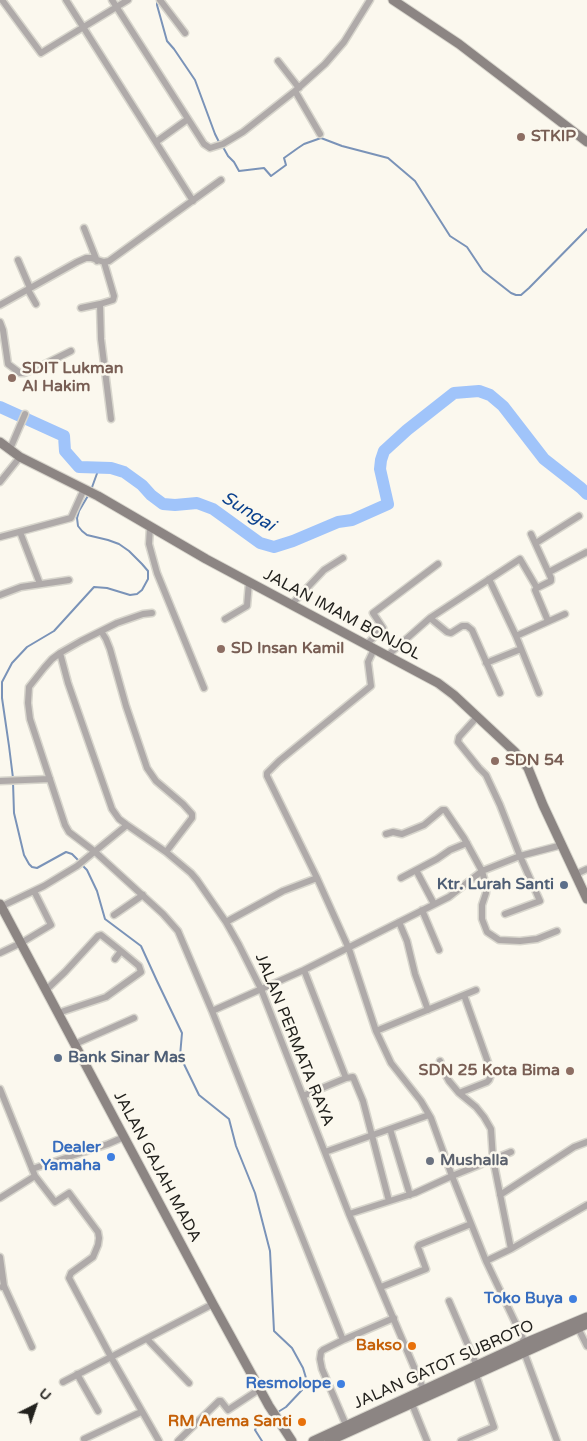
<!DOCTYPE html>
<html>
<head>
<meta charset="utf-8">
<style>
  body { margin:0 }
  #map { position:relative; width:587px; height:1441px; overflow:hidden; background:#fbf8ee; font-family:"Varela Round",sans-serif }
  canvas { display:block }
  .north { position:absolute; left:10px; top:1381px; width:50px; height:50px; -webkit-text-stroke:4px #fbf8ee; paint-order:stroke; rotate:41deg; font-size:14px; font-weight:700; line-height:20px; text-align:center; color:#23221e }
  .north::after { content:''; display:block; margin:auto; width:18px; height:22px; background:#23221e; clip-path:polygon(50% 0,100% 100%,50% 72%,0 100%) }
</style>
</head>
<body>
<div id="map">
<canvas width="587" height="1441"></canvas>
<div class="north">U</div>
</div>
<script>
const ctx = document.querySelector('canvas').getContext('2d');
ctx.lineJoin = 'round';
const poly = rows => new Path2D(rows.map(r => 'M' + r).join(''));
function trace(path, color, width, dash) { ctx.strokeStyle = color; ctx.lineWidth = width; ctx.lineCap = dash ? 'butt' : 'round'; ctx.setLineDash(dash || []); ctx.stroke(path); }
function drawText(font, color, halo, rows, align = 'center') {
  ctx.font = font + ' "Varela Round",sans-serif'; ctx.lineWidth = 5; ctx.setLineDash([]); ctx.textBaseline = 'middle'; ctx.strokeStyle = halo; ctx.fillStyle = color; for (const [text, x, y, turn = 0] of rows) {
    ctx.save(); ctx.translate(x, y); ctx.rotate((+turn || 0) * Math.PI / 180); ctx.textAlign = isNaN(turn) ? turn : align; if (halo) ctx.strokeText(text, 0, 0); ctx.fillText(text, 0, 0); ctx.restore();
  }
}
const stream = poly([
  [157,0,157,5,167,41,174,49,195,80,215,134,219,142],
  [223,147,228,156,234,162,239,171,264,168,271,176,286,165,284,158,298,148,304,144,321,138,342,146,388,158,415,181,450,236,467,247,483,271,511,293,516,295,521,295,529,288,587,229],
  [91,490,99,468],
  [13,778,9,746,2,698,2,682,12,663,27,647,54,631,94,587,107,588,130,595,137,594,142,590,148,579,148,571,142,564,129,551,119,544,108,540,87,535,82,531,78,526,77,518,79,511,89,494],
  [13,782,14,813,24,855,29,864,32,867,37,868,66,852,72,854,79,861],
  [82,865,87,870,97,891,105,919,141,946,157,981,182,1033,180,1056,199,1095,229,1119,236,1146,255,1193,270,1251,274,1331,292,1348,303,1368,306,1378,302,1390,286,1407,278,1412],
  [262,1441,255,1430,257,1426,272,1416]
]);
const river = poly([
  [0,407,64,436,65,451,79,467,111,468,124,472,142,485,151,495,163,504,175,505,197,503,213,509,260,543,274,547,293,541,338,522,352,520,388,504,380,469,381,460,384,451,407,430,454,393,479,391,490,395,503,406,544,459,581,488,587,494]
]);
const street = poly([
  [2,0,41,53,128,0],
  [66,0,193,201],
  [112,0,204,144,210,148,223,144,243,132,295,91,325,64,344,42,370,0],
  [160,0,185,33],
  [278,61,299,88],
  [295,91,320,134],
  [156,142,188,119],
  [84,228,97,261],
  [18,260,30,288],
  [104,262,114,296,113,300,100,304,101,339,111,419],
  [28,290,36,304],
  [0,305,77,262,86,258,91,258,104,262,109,261,221,180],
  [81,308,100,304],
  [0,322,3,330,8,364,20,373,24,373,35,369,71,351],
  [10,449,25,414],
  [0,482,20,457],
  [150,527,149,544,157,573,204,688],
  [20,532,40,584],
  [531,534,551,578,551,581,537,588,535,590,548,621],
  [0,537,71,518,84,489],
  [536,543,579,516],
  [549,572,587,552],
  [489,579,516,636,539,693],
  [0,595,21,587,69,580],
  [291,605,324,570,343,558],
  [152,613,143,614,117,623,81,641,60,653,52,659,44,668,29,687,28,703,30,719,65,825,69,832,94,851,163,914,178,931,212,1011,343,1340,394,1318],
  [430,618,520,559,537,588],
  [225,619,247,606,249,582],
  [101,631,106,639,110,649,126,706,147,768,156,781,183,804,192,814,192,818,166,852],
  [516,636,565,614],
  [366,645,383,628,373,613,438,564],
  [374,649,368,662,371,686,279,761,267,773,267,776,317,878,349,949,376,1031,391,1063,421,1101,431,1118,452,1176,486,1261,525,1343],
  [60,653,68,683,112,809,119,819,127,825,166,852,191,873,197,880,226,922,239,945,261,989,349,1214,425,1393],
  [387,656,430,618,447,632,451,633,462,626,467,626,472,630,500,693],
  [486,663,521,649],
  [477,717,459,737,458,742,479,768,486,775,500,805,520,856,540,901,505,914],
  [0,781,50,779],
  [386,834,393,832,402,834,424,825,442,810,445,810,464,838,482,871,486,886,486,893,482,905,482,919,487,932,499,940,520,941,537,939,557,931],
  [416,870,434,904],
  [576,874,587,869],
  [401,878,437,859,450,850,467,843],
  [0,907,44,886,77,866,127,825],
  [422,910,439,950],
  [114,915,143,895],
  [226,922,283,891,317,878],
  [399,922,407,941,415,974,428,1010],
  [0,953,21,943,51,925,34,891],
  [46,990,65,972,98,936,101,935,121,951],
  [212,1011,304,970,449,897,482,871,520,856,562,845],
  [58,1013,106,997,141,972,139,966,121,951,115,959],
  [376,1031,476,990],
  [75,1044,134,1018],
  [440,1061,443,1070,449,1081,459,1093,476,1107,484,1117,491,1129,493,1159,511,1249],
  [346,1078,353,1077,363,1101,389,1201],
  [0,1089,35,1176,0,1198],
  [459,1093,487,1082,489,1080,491,1075,490,1068,464,995],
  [303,1096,346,1078,304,970],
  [390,1129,410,1195],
  [325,1152,429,1115],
  [32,1169,108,1144,124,1137],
  [35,1176,55,1202,69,1193,98,1232,99,1238,98,1245,93,1257,71,1273,69,1278,111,1357,159,1441],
  [500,1195,574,1147,587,1142],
  [349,1214,415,1193,452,1176,511,1152],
  [0,1257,4,1286,2,1287],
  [486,1261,511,1249,587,1205],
  [4,1286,32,1347],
  [381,1287,426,1269,418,1247,419,1245,471,1224],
  [449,1301,477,1366],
  [578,1328,587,1346],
  [147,1339,189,1383],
  [343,1340,323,1350,321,1352,320,1359,322,1369,346,1425],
  [524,1352,557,1441],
  [77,1374,98,1411],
  [63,1382,213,1304],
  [412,1404,427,1441],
  [84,1439,141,1412],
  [178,1441,219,1401,221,1401,228,1410,260,1389],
  [461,1441,494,1427,476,1375]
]);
const secondary = poly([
  [393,0,459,44,587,142],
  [0,442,20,457,98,496,206,559,438,683,454,695,515,752,528,768,543,805,587,899],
  [0,904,213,1304,269,1406,292,1441],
  [313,1441,525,1343,587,1317],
  [329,1441,587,1324]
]);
const markers = [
  [521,137,5,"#8d6e63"],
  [12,378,5,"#8d6e63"],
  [221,649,5,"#8d6e63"],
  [495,761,5,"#8d6e63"],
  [564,885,5,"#5c6f8a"],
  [58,1058,5,"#5c6f8a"],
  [570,1071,5,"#8d6e63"],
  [111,1157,5,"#3f7fe0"],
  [430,1161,5,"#6b7280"],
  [573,1299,5,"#3f7fe0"],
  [412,1346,5,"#e8710a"],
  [341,1384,5,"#3f7fe0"],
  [302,1422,5,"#e8710a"]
];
const educationNames = [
  ["STKIP",531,137],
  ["SDIT Lukman",22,369],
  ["Al Hakim",22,387],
  ["SD Insan Kamil",231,649],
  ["SDN 54",505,761],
  ["SDN 25 Kota Bima",560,1071,"right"]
];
const streetNames = [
  ["JALAN IMAM BONJOL",342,615,28],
  ["JALAN PERMATA RAYA",294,1040,68],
  ["JALAN GAJAH MADA",157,1167,62],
  ["JALAN GATOT SUBROTO",444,1365,-24]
];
const serviceNames = [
  ["Ktr. Lurah Santi",554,885],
  ["Bank Sinar Mas",68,1058,"left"]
];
const shopNames = [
  ["Dealer",101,1148],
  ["Yamaha",101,1166],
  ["Toko Buya",563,1299],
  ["Resmolope",331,1384]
];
const worshipNames = [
  ["Mushalla",440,1161]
];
const foodNames = [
  ["Bakso",402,1346],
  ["RM Arema Santi",292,1422]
];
const waterNames = [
  ["Sungai",248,512,32]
];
trace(stream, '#7a93b8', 2);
trace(river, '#a0c4fa', 12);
trace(street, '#d8d6cd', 9);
trace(secondary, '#d8d6cd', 11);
trace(street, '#afaaa9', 6);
trace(secondary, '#8c8583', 9);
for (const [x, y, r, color] of markers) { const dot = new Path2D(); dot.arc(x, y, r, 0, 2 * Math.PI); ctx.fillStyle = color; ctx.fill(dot); trace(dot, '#fbf8ee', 2); }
drawText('bold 16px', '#785e54', '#fbf8ee', educationNames, 'left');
drawText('16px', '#23221e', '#fbf8ee', streetNames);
drawText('bold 16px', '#4e5e75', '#fbf8ee', serviceNames, 'right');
drawText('bold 16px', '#366cbe', '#fbf8ee', shopNames, 'right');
drawText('bold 16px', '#5b616d', '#fbf8ee', worshipNames, 'left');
drawText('bold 16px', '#c56008', '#fbf8ee', foodNames, 'right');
drawText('italic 18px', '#0a418d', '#fbf8ee', waterNames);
</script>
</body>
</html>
